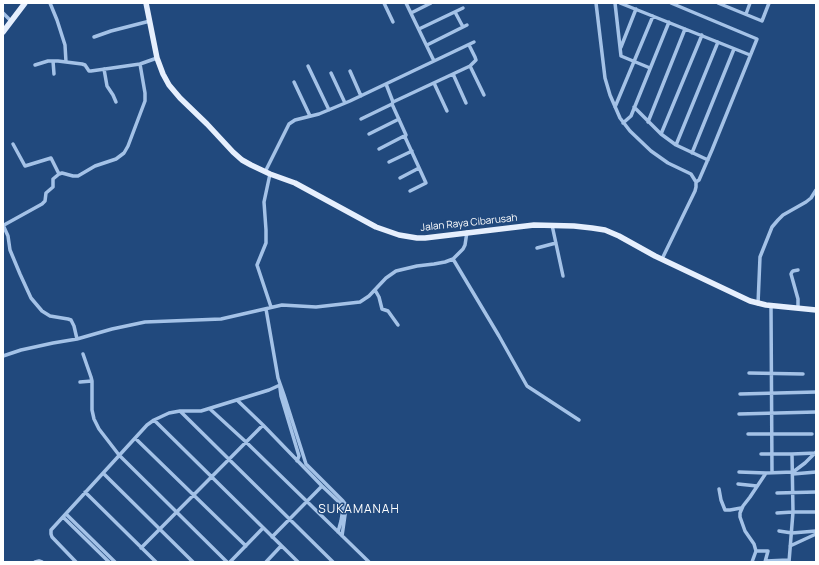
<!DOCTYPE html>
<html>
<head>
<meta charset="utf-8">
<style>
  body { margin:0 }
  #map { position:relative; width:819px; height:565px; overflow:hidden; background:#21497d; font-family:Manrope,sans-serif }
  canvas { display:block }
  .frame { position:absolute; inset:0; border:4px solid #fff; pointer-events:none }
</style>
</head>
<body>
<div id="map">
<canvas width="819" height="565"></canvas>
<div class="frame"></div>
</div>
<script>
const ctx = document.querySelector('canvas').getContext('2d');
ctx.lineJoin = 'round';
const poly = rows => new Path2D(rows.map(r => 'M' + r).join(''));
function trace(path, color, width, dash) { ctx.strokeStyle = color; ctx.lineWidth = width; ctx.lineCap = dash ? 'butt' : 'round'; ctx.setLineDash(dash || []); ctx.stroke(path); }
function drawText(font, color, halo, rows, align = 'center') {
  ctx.font = font + ' Manrope,sans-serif'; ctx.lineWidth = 3; ctx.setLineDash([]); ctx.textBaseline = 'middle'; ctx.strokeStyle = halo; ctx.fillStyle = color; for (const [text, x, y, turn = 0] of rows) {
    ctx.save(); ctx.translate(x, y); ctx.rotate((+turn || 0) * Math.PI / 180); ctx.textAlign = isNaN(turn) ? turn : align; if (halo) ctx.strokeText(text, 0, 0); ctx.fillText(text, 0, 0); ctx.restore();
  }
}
const minor = poly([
  [50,3,57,20,65,45,66,62],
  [384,3,393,22],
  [406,3,434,61],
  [596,3,605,78,610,95,620,118,630,131,651,151,668,163,691,174,696,182,696,187,695,191,662,259],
  [615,3,621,56,650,68],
  [620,3,750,55],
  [671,3,757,39,712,150,699,180,696,182],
  [718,3,762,21,769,3],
  [455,12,463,27],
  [3,13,11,21],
  [411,13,431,3],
  [746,14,750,3],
  [419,29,463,8],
  [94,37,111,31,150,21],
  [427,45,467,25],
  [621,47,636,9],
  [53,61,54,74],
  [35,65,48,61,58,61,82,64,85,65,89,71,91,71,140,64,157,58],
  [308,66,329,110],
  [470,66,484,95],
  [104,69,107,86,113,95,116,102],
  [350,71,361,96],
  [331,73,345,103],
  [453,74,466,103],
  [294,82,310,116],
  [434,83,447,111],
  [386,84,393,102,392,104,406,135,405,137,426,183,410,191],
  [393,102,470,66,476,60,475,57,469,45],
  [615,107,653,16],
  [634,107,661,134,676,145,708,160],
  [361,119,392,104],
  [648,122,685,29],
  [623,123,631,116,669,22],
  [369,134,399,119],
  [661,134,702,35],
  [13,144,25,166,51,158,59,174],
  [676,145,718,42],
  [379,149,406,135],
  [692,153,734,49],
  [389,162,412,151],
  [265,172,289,124,295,120,319,114,350,101,474,42],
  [270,174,264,202,266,230,266,243,257,265,271,307],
  [400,178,419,168],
  [3,225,8,236,10,250,20,274,31,298,42,311,50,316,68,319,71,320,74,326,77,339],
  [4,225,42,204,45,201,46,193,53,187,53,179,59,174,62,173,73,176,78,176,95,166,116,159,124,153,128,146,145,101,145,93,140,64],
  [552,225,563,276],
  [537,248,556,243],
  [453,259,499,336,527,386,579,420],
  [375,290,379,297,382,309,388,311,398,325],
  [758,304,760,257,772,227,778,220,783,215,806,202,811,198,816,190],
  [771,306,772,473],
  [798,308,798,299,791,274,792,272,793,271,798,270],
  [266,309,278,378,284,395,306,464,343,501,346,505,346,508,342,536],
  [83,354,91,377,92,381,92,410,94,419,99,429,119,455,227,562],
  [3,356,21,350,53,343,77,339,112,329,145,322,221,319,282,305,316,307,360,302,369,296,386,278,396,271,417,266,434,264,445,262,453,259,463,249,465,245,467,232],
  [749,373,803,374],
  [80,382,92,381],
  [280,388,281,396,299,456,297,461],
  [740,394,816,392],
  [237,400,263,425,322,486,341,504,343,509,341,521,338,532],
  [210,409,246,442,369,562],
  [180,411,333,562],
  [739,414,816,412],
  [154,420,298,562],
  [748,434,812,434],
  [135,438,246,546],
  [761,454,792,454,816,453],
  [739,472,766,473,793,472,805,463,816,452],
  [103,473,193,562],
  [793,474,816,472],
  [738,484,757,486],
  [719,489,721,500,725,510,730,510,741,508],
  [85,492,156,562],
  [777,493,816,492],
  [777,513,793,512,792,454],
  [66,514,115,562],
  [63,517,109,562],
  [779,531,792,533,816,531],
  [272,537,322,486],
  [790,546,816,534],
  [141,548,263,425],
  [756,551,768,551,765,562],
  [766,561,788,560],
  [35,562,39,561,42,562],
  [76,562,52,537,51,534,51,530,147,425,154,420,169,413,180,411,201,411,269,390,280,385],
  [230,562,263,528],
  [266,562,281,546],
  [752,562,756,551,754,544,745,531,740,517,740,513,743,506,750,497,766,473],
  [789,562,793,512,816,512]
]);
const primary = poly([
  [146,3,157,58,163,74,169,85,180,98,207,124,233,152,242,160,251,165,270,174,295,183,376,227,399,235,417,238,425,238,534,225,574,226,592,228,605,230,619,236,655,256,750,301,766,305,816,310],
  [3,32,25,3]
]);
const streetNames = [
  ["Jalan Raya Cibarusah",469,223,-6]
];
const quarterNames = [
  ["SUKAMANAH",359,510]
];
trace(minor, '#a4c2e7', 3.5);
trace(primary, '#e6effd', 5.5);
drawText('10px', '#fff', '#21497d', streetNames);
ctx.letterSpacing = '1px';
drawText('12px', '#fff', '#21497d', quarterNames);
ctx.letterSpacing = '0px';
</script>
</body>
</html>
